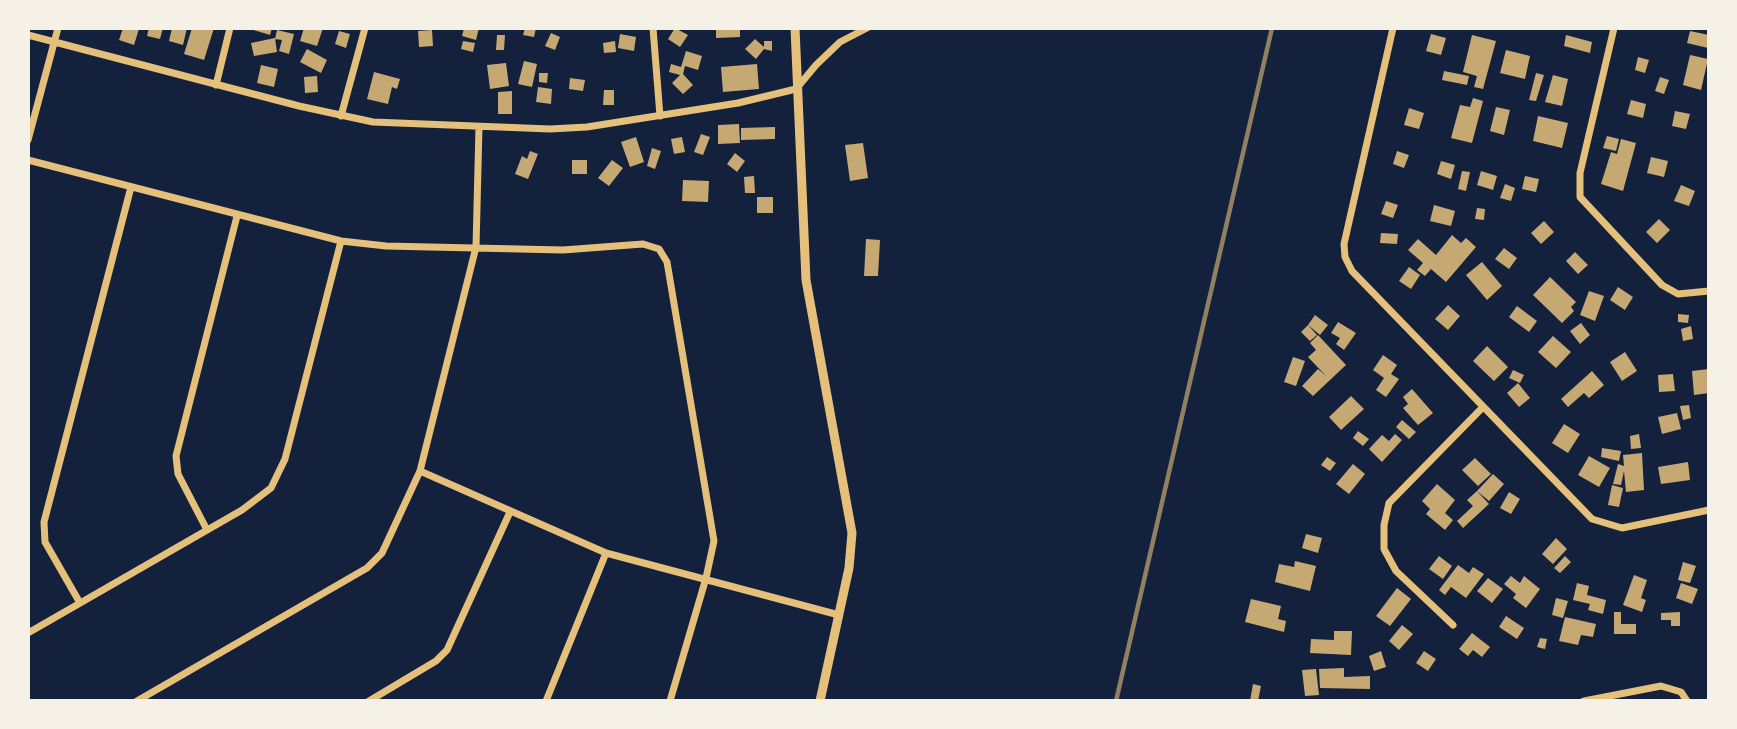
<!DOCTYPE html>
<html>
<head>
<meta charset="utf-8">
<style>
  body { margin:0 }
  #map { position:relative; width:1737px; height:729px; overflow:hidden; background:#14213d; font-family:"Noto Serif",serif }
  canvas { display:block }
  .frame { position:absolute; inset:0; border:30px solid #f6f1e7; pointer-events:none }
</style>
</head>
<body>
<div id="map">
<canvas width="1737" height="729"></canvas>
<div class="frame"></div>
</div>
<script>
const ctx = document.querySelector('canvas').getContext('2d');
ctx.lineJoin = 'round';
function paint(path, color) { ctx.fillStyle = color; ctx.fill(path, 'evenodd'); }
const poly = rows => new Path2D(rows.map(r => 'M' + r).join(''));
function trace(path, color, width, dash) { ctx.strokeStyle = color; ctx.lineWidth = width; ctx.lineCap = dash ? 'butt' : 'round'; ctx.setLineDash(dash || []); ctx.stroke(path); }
const building = poly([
  [123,28,139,29,134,45,119,40],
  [149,28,163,28,160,39,147,36],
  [172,28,187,28,183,45,169,41],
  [192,28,214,28,204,60,184,54],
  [247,28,272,28,270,35],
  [304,28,323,28,317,46,300,41],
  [464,28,479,28,476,40,462,36],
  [525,28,536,28,534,37,523,35],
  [675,28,688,35,680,47,668,39],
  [716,28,740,28,740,37,716,38],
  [277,30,294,34,289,54,279,51,282,40,275,39],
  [432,30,433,46,419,47,418,31],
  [339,31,350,34,346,48,335,44],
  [1690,31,1709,35,1708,48,1687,43],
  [551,33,560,37,555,50,545,46],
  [620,34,636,37,634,51,618,48],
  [1431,34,1446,38,1441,55,1426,51],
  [497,35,505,35,504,50,496,50],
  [1472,35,1496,41,1483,89,1474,87,1477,76,1463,72],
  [1566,35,1592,42,1590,53,1564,46],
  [275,38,277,52,254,56,251,43],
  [755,39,764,47,764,41,772,41,772,51,764,49,756,59,745,49],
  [463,41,475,43,473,52,461,49],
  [615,41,616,52,604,53,603,43],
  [307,49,327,60,321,73,300,62],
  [1506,50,1530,56,1525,79,1500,73],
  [686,51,702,56,698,70,685,66,683,74,693,85,683,94,672,83,680,75,669,72,671,64,681,67],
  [1690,55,1708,59,1701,90,1683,85],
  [1638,57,1649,60,1645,73,1635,70],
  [524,61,537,64,532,87,518,84],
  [506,63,509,86,490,89,487,65],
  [757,64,759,89,723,92,721,67],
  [261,65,278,69,274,87,257,83],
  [1444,71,1469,76,1467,85,1442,80],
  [374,72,400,79,397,89,392,87,388,104,367,99],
  [539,73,548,73,547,83,539,82],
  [1536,73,1544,75,1536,101,1529,100],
  [1553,75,1568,79,1562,106,1545,102],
  [317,76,318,92,305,93,304,77],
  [1660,77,1669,80,1664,94,1655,91],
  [570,78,585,80,583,91,569,89],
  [538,87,552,89,551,104,536,102],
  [604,90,614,90,614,105,603,105],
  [512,91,512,114,498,114,498,92],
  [1473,98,1483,101,1472,143,1451,138,1460,105,1470,107],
  [1631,100,1646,104,1643,118,1627,114],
  [1496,107,1510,110,1504,135,1490,131],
  [1409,108,1424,113,1419,129,1404,125],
  [1675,111,1690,114,1686,129,1672,126],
  [1538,116,1568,123,1562,148,1533,141],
  [739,124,740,143,718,144,718,125],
  [775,127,775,139,741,140,741,128],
  [701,134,710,137,703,155,694,152],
  [1607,136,1619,139,1616,151,1603,148],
  [636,137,644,162,630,167,621,142],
  [682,137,685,152,674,154,671,139],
  [1621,139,1636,143,1623,191,1601,184,1611,152,1617,154],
  [863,143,868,178,850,181,845,145],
  [652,148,661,151,655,169,647,166],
  [530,151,538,154,528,179,515,174,522,156,527,159],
  [1397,151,1409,155,1404,168,1393,164],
  [735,153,745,161,737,172,727,164],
  [1651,157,1668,161,1664,177,1647,173],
  [572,160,587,160,587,174,572,174],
  [612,160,623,168,609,186,598,178],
  [1441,161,1455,165,1451,179,1437,174],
  [1462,171,1470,172,1466,191,1458,189],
  [1481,171,1497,176,1493,190,1477,185],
  [754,176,755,193,745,193,744,177],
  [1525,176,1539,179,1536,192,1522,189],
  [683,180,709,181,708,202,682,201],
  [1505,184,1515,188,1511,201,1500,198],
  [1681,185,1695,191,1689,206,1674,201],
  [757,197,773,197,773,213,757,213],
  [1386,201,1398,205,1393,218,1381,214],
  [1434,205,1455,211,1451,226,1430,221],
  [1477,208,1485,209,1484,220,1475,219],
  [1659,219,1670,230,1657,243,1646,232],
  [1544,221,1554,232,1541,244,1531,233],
  [1381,233,1398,234,1397,244,1380,243],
  [1452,235,1461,243,1466,238,1476,247,1446,282,1431,269,1425,276,1417,270,1423,263,1408,250,1418,239,1436,255],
  [866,239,880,240,878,276,864,276],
  [1504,248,1517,258,1509,269,1495,259],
  [1575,252,1588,265,1578,274,1566,261],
  [1482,262,1502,286,1487,300,1466,275],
  [1409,267,1420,275,1411,289,1399,281],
  [1550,277,1576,302,1571,307,1574,311,1562,323,1533,295],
  [1618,287,1633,297,1625,310,1610,300],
  [1589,291,1604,296,1595,321,1580,315],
  [1448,305,1460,316,1448,330,1435,319],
  [1517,306,1537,321,1529,332,1509,317],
  [1678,314,1689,315,1688,323,1678,322],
  [1315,315,1328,325,1320,335,1308,325],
  [1338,322,1356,333,1344,350,1336,344,1340,338,1331,333],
  [1581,323,1590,335,1580,344,1570,331],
  [1308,325,1317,335,1310,341,1301,332],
  [1691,326,1693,339,1683,341,1681,329],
  [1318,335,1346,365,1313,396,1302,386,1318,369,1326,376,1308,357,1316,350,1310,343],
  [1553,336,1571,352,1556,368,1538,352],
  [1487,346,1508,367,1494,381,1473,361],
  [1625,352,1637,371,1622,381,1610,362],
  [1383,355,1397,365,1391,374,1399,379,1386,397,1376,390,1384,378,1373,370],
  [1293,357,1305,361,1296,386,1284,382],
  [1709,369,1709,393,1694,395,1692,371],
  [1513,370,1524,375,1520,383,1509,378],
  [1592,371,1604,385,1589,398,1584,393,1568,407,1561,399],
  [1673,374,1675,391,1659,392,1658,375],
  [1518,383,1530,398,1519,407,1507,393],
  [1412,389,1433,413,1418,425,1403,408,1408,404,1403,397],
  [1351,396,1364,409,1341,430,1329,417],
  [1689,405,1691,418,1683,420,1680,406],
  [1677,413,1681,429,1662,434,1658,417],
  [1402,420,1416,432,1409,439,1396,427],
  [1564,424,1580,434,1568,453,1552,443],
  [1358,431,1369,439,1363,446,1353,438],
  [1395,434,1402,440,1382,462,1369,449,1382,435,1389,441],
  [1639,434,1641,448,1631,449,1630,436],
  [1602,448,1621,451,1619,461,1601,457],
  [1642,453,1644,490,1626,492,1624,471,1621,485,1613,484,1618,464,1624,466,1623,455],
  [1589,456,1610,468,1599,487,1578,475],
  [1327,457,1336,463,1330,471,1321,465],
  [1475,458,1491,474,1478,486,1462,470],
  [1688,462,1690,480,1661,484,1658,467],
  [1353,464,1365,474,1349,494,1336,484],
  [1493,474,1504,484,1489,501,1477,491],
  [1437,484,1455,500,1445,513,1453,520,1445,530,1426,514,1430,509,1422,501],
  [1612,485,1623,488,1619,507,1608,505],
  [1477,491,1489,504,1463,528,1457,521,1473,506,1467,500],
  [1509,492,1520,499,1511,514,1500,508],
  [1306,534,1322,538,1318,553,1302,548],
  [1556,538,1567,549,1553,564,1542,554],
  [1439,556,1452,566,1443,579,1429,569],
  [1565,556,1571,562,1560,573,1554,568],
  [1295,561,1316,566,1310,591,1275,582,1279,564,1294,567],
  [1683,562,1696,566,1690,583,1678,580],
  [1458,565,1469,573,1473,567,1484,574,1466,598,1451,587,1445,595,1439,590],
  [1634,575,1647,580,1641,598,1646,600,1642,612,1623,605],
  [1511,576,1520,583,1524,576,1540,589,1526,608,1513,598,1516,594,1504,584],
  [1488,578,1503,589,1492,603,1477,591],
  [1577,583,1589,586,1587,595,1606,600,1603,614,1588,610,1590,604,1573,600],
  [1681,583,1698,589,1692,604,1676,598],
  [1397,588,1411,599,1390,626,1376,616],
  [1556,598,1568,601,1563,618,1552,615],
  [1251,599,1281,606,1278,619,1286,621,1284,632,1245,622],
  [1614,612,1621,612,1621,624,1636,624,1636,634,1614,634],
  [1680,612,1680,626,1671,626,1671,620,1661,620,1661,613],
  [1506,616,1524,628,1517,639,1499,627],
  [1565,617,1596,624,1593,637,1581,635,1578,645,1559,641],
  [1402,625,1413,634,1399,650,1389,641],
  [1334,631,1352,631,1351,655,1310,653,1311,639,1334,640],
  [1472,633,1490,647,1482,657,1473,650,1468,656,1459,649],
  [1540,638,1547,639,1545,649,1537,647],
  [1381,651,1386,667,1374,671,1369,656],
  [1424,651,1436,659,1428,671,1416,663],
  [1344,668,1344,677,1370,676,1370,689,1320,688,1319,669],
  [1316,669,1319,695,1305,696,1302,670],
  [1253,684,1261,686,1258,701,1250,701]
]);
const minor = poly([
  [653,28,660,116],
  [1393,28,1344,244,1345,257,1352,271,1592,519,1622,528,1709,510],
  [1614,28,1580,173,1580,197,1662,285,1678,294,1709,291],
  [28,35,299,106,373,122,550,129,587,127,738,103,796,89,816,65,840,42,867,28],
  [216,85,230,28],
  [341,116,365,28],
  [28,140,58,28],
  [28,160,341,241,386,246,563,250,643,244,659,249,667,262,714,541,706,578,670,701],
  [420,471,606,553,839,615],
  [207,530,178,474,176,456,237,216],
  [80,603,45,542,44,522,131,187],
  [1453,625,1396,571,1384,549,1384,525,1389,503,1482,408],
  [28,633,242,510,271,488,285,459,341,241],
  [137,701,367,568,382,553,420,471,476,247,479,127],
  [369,701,436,661,447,650,510,512],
  [546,701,606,553],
  [1584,701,1661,686,1681,692,1687,701]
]);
const tertiary = poly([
  [795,28,806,280,852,533,849,568,820,701]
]);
const rail = poly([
  [1116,701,1272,28]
]);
paint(building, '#c6a872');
trace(minor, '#e5c07b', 7);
trace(tertiary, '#e5c07b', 9);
trace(rail, '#918062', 4.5);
</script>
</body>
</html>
